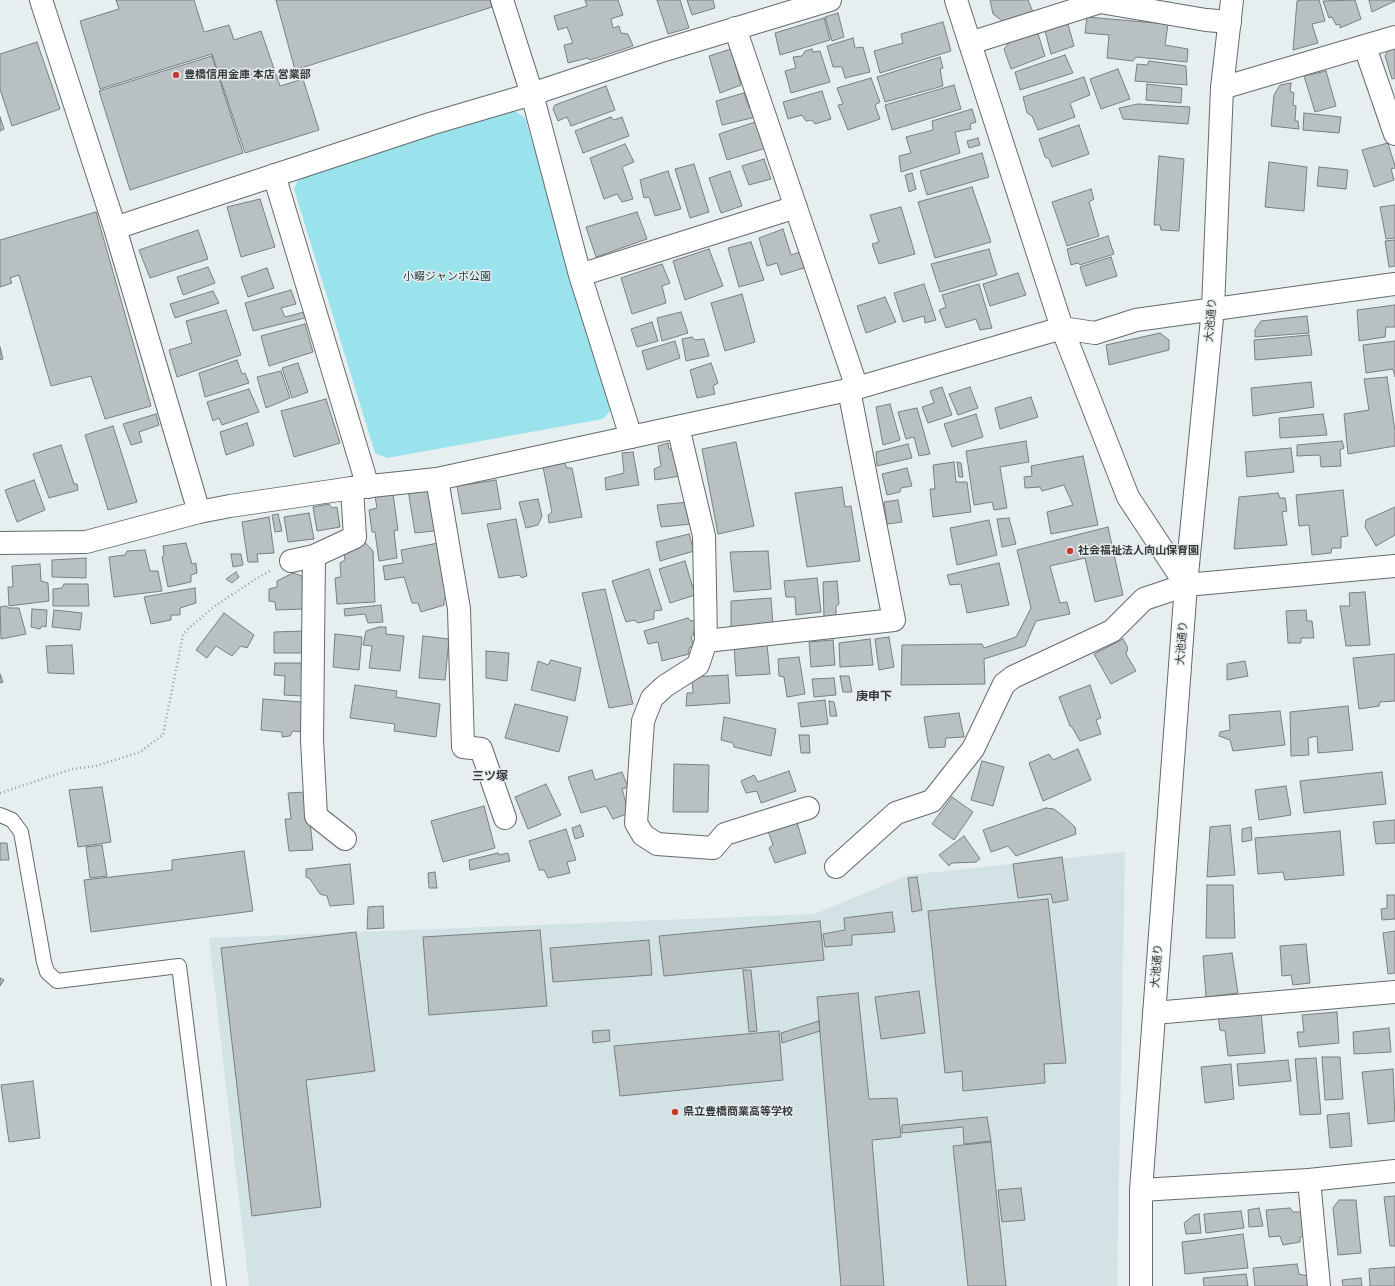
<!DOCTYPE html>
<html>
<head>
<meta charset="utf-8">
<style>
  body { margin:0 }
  canvas { display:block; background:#e7eeef }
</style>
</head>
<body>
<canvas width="1395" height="1286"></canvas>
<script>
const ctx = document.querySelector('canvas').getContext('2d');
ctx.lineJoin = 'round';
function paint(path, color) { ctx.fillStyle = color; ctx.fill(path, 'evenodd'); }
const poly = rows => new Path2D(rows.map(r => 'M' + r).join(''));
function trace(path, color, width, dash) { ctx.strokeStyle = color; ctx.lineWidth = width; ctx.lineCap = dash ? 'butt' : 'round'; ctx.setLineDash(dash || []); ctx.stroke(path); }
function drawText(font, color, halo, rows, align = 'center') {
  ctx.font = font + ' "Noto Sans","Noto Sans JP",sans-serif'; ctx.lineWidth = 3; ctx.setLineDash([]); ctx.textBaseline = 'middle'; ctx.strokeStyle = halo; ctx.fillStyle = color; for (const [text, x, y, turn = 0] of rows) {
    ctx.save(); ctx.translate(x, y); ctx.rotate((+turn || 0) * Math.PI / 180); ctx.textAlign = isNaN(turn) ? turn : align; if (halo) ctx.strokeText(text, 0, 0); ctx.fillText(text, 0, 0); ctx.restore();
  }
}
const built = poly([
  [1125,852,1117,1286,249,1286,209,938,815,914,908,875]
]);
const green = poly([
  [515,111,525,118,613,408,603,419,387,458,375,453,294,189,300,175]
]);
const building = poly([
  [116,0,194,0,204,32,229,25,234,40,261,31,280,86,303,79,319,130,245,153,212,54,100,89,80,21,119,9,116,0],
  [276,0,490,0,492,7,295,70,276,0],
  [585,0,618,0,623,15,611,19,613,28,619,26,621,33,628,34,633,46,590,60,587,58,568,63,564,45,573,43,567,27,558,30,554,16,587,6,585,0],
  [657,0,680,0,689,28,668,34,657,0],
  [687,0,713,0,715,8,692,15,687,0],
  [990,0,1028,0,1033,12,1002,21,993,14,990,0],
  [1301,0,1319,0,1325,21,1312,24,1318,43,1293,50,1297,1,1301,0],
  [1355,0,1361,19,1340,28,1340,24,1336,25,1332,17,1329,18,1323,1,1355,0],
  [1369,0,1395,0,1395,1,1372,12,1369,0],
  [838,13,844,37,832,41,825,17,838,13],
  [1087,17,1168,24,1165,45,1188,49,1187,62,1136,57,1133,61,1107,58,1109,35,1085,33,1087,17],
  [824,18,830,40,780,55,775,33,824,18],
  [943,22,951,51,880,73,874,51,903,43,901,34,943,22],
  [1068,24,1074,46,1051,54,1045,31,1068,24],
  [1038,34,1045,56,1011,69,1004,49,1012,39,1038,34],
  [853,38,855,48,863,47,870,72,845,78,842,67,833,67,827,46,853,38],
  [37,42,60,109,12,126,0,89,0,54,37,42],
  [1395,46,1395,78,1392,79,1385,56,1389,48,1395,46],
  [731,49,741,85,720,93,709,56,731,49],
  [812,49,813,52,820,51,830,82,791,93,785,71,796,68,793,57,802,56,805,51,812,49],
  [1065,55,1073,73,1020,90,1015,72,1065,55],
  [212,56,243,153,130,190,99,91,212,56],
  [940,57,943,68,940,69,943,86,885,102,877,77,940,57],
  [1149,61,1186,66,1187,85,1135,81,1137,64,1147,65,1149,61],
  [1118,69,1130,99,1101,109,1090,79,1118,69],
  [1326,71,1336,106,1315,112,1304,76,1326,71],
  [1084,77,1090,95,1070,103,1075,117,1038,130,1032,116,1027,113,1023,97,1084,77],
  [871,78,880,102,875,105,880,119,848,130,838,105,843,104,837,88,871,78],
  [1291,83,1290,91,1294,93,1293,105,1296,106,1295,121,1298,121,1299,129,1271,126,1274,95,1280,85,1291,83],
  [1147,84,1182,88,1181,103,1146,100,1147,84],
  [954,85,961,109,892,130,885,105,954,85],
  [606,86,615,110,571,126,567,117,558,121,553,109,555,105,606,86],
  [822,91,831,119,815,124,812,120,806,121,802,115,788,119,783,102,822,91],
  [744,93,749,107,755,107,756,117,722,125,716,101,744,93],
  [1138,104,1190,107,1188,124,1123,119,1119,108,1138,104],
  [972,109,976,122,970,124,971,129,955,132,960,153,901,172,899,156,911,153,906,137,933,130,932,121,972,109],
  [1304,113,1341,117,1339,133,1303,130,1304,113],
  [0,117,4,129,0,131,0,117],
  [611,117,614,120,622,117,629,136,583,153,575,131,611,117],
  [758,121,766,148,727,160,719,134,758,121],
  [1079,125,1089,154,1052,167,1049,159,1045,157,1039,139,1079,125],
  [978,138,980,145,969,148,967,141,978,138],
  [1388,143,1395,166,1395,168,1391,169,1394,180,1374,187,1362,150,1388,143],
  [625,144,634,162,622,167,633,199,622,202,617,194,604,199,590,158,625,144],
  [982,153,989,177,927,195,920,171,982,153],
  [1159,156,1184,159,1179,231,1161,230,1160,225,1154,225,1159,156],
  [764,159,771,179,749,185,742,166,764,159],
  [1269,162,1307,167,1304,211,1265,207,1269,162],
  [694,164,709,212,690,218,675,169,694,164],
  [1319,167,1348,170,1346,189,1317,186,1319,167],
  [668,171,681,209,655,216,649,197,644,198,640,180,668,171],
  [730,171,742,206,721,213,709,178,730,171],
  [912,173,916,189,909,192,905,175,912,173],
  [972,187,991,242,935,258,918,202,972,187],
  [1091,189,1094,199,1089,202,1099,236,1067,246,1052,202,1091,189],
  [260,199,275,247,241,257,227,207,260,199],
  [1395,205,1395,238,1386,239,1380,207,1395,205],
  [901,207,915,254,879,264,872,244,879,242,870,215,901,207],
  [96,212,151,406,105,419,91,376,51,386,19,275,10,278,12,283,0,287,0,240,96,212],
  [637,212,647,239,596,257,586,227,637,212],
  [783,229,791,255,800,252,804,268,781,275,777,263,767,266,759,238,783,229],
  [198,230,208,259,150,278,139,250,198,230],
  [1108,236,1114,254,1080,265,1078,263,1071,265,1067,249,1108,236],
  [1395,240,1395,266,1389,267,1385,241,1395,240],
  [751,242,764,280,739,287,728,248,751,242],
  [709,249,723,286,685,300,673,261,709,249],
  [989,249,997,275,940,292,931,264,989,249],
  [1111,257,1117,276,1086,286,1080,267,1111,257],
  [662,264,670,283,662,286,666,303,632,314,621,278,662,264],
  [208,267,215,283,183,295,177,277,208,267],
  [267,268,274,288,248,297,241,277,267,268],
  [1018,273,1026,295,990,306,983,284,1018,273],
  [924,284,936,320,925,323,924,316,903,322,894,293,924,284],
  [979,284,992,328,980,330,976,319,946,328,939,310,946,307,942,295,979,284],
  [291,290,296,304,281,308,285,317,304,312,305,318,253,331,245,303,291,290],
  [213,291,219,303,175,318,170,304,213,291],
  [742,294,755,342,725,351,711,303,742,294],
  [885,297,896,322,866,333,857,306,885,297],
  [1395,305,1395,327,1386,327,1385,337,1359,341,1357,310,1395,305],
  [226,310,241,355,177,377,169,350,192,343,186,321,226,310],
  [681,312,688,333,662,341,657,318,681,312],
  [1307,316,1309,333,1255,337,1255,330,1261,321,1307,316],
  [652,322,658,341,637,347,631,329,652,322],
  [305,324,313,352,269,366,261,336,305,324],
  [1160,333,1169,340,1169,350,1109,365,1106,345,1160,333],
  [1309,335,1312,355,1255,360,1254,340,1309,335],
  [692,337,695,340,704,339,709,356,686,361,682,339,692,337],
  [675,341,680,358,647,370,642,351,675,341],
  [1395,341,1395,377,1393,369,1366,373,1363,345,1395,341],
  [0,347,3,359,0,360,0,347],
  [237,360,242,374,245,373,249,383,205,397,199,373,237,360],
  [298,363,308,392,292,398,282,368,298,363],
  [711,363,718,383,713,386,715,394,697,398,690,370,711,363],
  [281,371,290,398,266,408,257,377,281,371],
  [1387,377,1395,431,1395,446,1348,454,1344,414,1369,410,1364,379,1387,377],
  [1311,382,1314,407,1253,416,1251,388,1311,382],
  [942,387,952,415,928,423,922,407,934,403,930,391,942,387],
  [970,387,978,408,958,415,949,394,970,387],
  [249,389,259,412,222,425,219,418,213,421,207,402,249,389],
  [1031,397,1038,417,1000,429,995,408,1031,397],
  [326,399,340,443,294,457,281,411,326,399],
  [890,404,900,440,883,445,876,407,890,404],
  [917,408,930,454,919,456,914,437,906,439,898,412,917,408],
  [156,414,159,425,139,432,142,442,131,445,123,424,156,414],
  [976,414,983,437,952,447,944,424,976,414],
  [1323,414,1327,435,1280,438,1279,418,1323,414],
  [247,423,254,445,226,455,220,432,247,423],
  [113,426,137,502,108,510,85,435,113,426],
  [1026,441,1029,462,1000,467,1007,508,994,510,992,502,974,505,966,451,1026,441],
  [1342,441,1344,448,1340,450,1341,466,1321,467,1320,455,1297,456,1297,445,1342,441],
  [736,442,754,526,718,534,702,449,736,442],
  [668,443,669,449,676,449,681,476,655,480,654,469,661,466,658,446,668,443],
  [908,444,912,458,877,466,876,452,908,444],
  [61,445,74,484,77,484,78,490,49,498,33,454,61,445],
  [1291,448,1294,472,1247,477,1245,452,1291,448],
  [633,452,639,485,606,490,605,478,624,473,622,453,633,452],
  [1083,456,1098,525,1051,534,1047,512,1073,505,1064,485,1042,491,1040,487,1025,488,1024,477,1032,476,1031,466,1083,456],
  [564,462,567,468,572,468,582,517,549,523,548,515,552,512,543,467,564,462],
  [954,462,956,482,967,482,971,512,933,517,930,489,935,489,933,465,954,462],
  [957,462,961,463,963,477,959,477,957,462],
  [907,468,912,486,901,488,900,492,887,495,882,474,907,468],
  [34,480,45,510,17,522,5,490,34,480],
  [496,480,501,509,462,514,457,486,496,480],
  [435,484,443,530,415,533,408,490,435,484],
  [842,487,845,507,851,506,860,561,807,567,795,493,842,487],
  [1343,490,1348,536,1341,537,1341,548,1332,548,1331,553,1312,555,1309,525,1299,526,1296,495,1343,490],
  [1278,493,1280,498,1285,498,1287,511,1282,512,1287,545,1234,549,1239,497,1278,493],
  [393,494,398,530,394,531,397,558,379,561,375,532,372,532,369,510,377,508,375,496,393,494],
  [538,499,542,516,538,525,526,528,519,502,538,499],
  [898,500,902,522,887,524,884,502,898,500],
  [689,502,692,524,661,527,657,505,689,502],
  [329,504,332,508,337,507,340,527,317,531,313,507,329,504],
  [1395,507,1395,535,1376,546,1365,527,1366,520,1395,507],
  [309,513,314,539,288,542,284,517,309,513],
  [278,514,282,531,275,532,272,515,278,514],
  [269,517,274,553,257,554,258,562,248,562,242,522,269,517],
  [1009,518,1016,544,1002,547,997,519,1009,518],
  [516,519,527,576,522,578,519,575,499,578,487,524,516,519],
  [989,520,997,555,957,565,950,528,989,520],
  [1108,527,1123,595,1095,602,1085,558,1050,566,1060,603,1067,602,1070,614,1036,621,1025,646,984,659,985,684,901,685,902,645,982,644,984,648,1016,637,1031,608,1017,550,1108,527],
  [689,534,694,551,660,561,656,542,689,534],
  [362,539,373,551,375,602,337,604,335,578,341,577,340,563,345,560,344,553,362,539],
  [444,542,439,557,448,597,444,599,444,605,421,612,418,603,412,603,404,577,385,580,383,566,403,563,401,550,444,542],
  [186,543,192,564,196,563,197,573,191,575,191,582,168,587,162,557,164,555,163,546,186,543],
  [145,550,150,571,158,571,162,591,114,597,109,557,125,555,127,551,145,550],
  [768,551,771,589,734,592,730,552,768,551],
  [231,554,241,554,243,565,233,567,231,554],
  [86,558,86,578,52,577,52,560,86,558],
  [685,561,695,595,670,603,659,569,685,561],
  [999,563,1009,605,967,613,961,584,950,585,947,575,999,563],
  [40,564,41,581,48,583,49,601,9,606,8,587,13,587,12,566,40,564],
  [649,569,662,610,654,611,654,619,638,623,634,620,626,622,612,581,649,569],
  [236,572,239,577,232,583,226,579,236,572],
  [293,573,302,576,304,609,276,610,275,602,269,601,269,589,277,587,277,581,293,573],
  [817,578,821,612,796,615,795,597,786,597,784,581,817,578],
  [837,581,839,604,836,606,836,617,824,618,823,582,837,581],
  [64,584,88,584,89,606,53,606,53,589,62,588,64,584],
  [195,588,196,603,180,608,180,615,171,615,171,620,151,624,144,597,195,588],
  [605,589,633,704,609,708,582,593,605,589],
  [1365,592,1370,645,1346,646,1340,606,1350,606,1349,593,1365,592],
  [771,598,773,625,731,628,731,601,771,598],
  [381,605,383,622,368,623,365,614,345,616,344,609,381,605],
  [6,606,9,608,19,608,26,634,1,639,0,607,6,606],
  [32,609,47,610,46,627,42,626,40,629,31,627,32,609],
  [54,610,82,613,80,630,52,627,54,610],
  [1306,610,1307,621,1312,621,1314,638,1301,638,1301,643,1288,643,1286,611,1306,610],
  [224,613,254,635,247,648,241,646,232,656,216,646,207,658,196,650,224,613],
  [688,618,691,621,695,620,696,630,693,632,694,635,691,637,694,646,689,648,689,654,662,661,658,642,648,644,644,631,688,618],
  [379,627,386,627,386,634,404,636,400,671,369,668,372,646,363,645,366,631,379,627],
  [303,631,303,653,274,653,274,632,303,631],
  [335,634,362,637,359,670,333,667,335,634],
  [423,636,449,639,445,680,419,678,423,636],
  [889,637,894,667,879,670,875,639,889,637],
  [870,639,873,665,840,667,839,643,870,639],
  [1123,639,1128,648,1126,654,1136,671,1111,684,1094,654,1123,639],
  [833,640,835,665,811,667,809,642,833,640],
  [767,644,770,674,736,676,734,646,767,644],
  [72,645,74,674,48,673,46,646,72,645],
  [486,651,509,653,507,681,486,678,486,651],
  [1395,654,1395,701,1380,702,1379,706,1359,709,1353,658,1395,654],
  [799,657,805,694,787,697,784,677,779,676,778,659,799,657],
  [551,660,581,668,575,701,531,690,538,661,548,665,551,660],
  [1245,661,1248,676,1227,680,1227,664,1245,661],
  [275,663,301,663,303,696,284,695,285,676,274,675,275,663],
  [0,674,3,682,0,683,0,674],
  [728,675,730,703,686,706,687,693,693,693,692,677,728,675],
  [840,676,849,676,852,692,843,692,840,676],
  [834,678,836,695,814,697,812,679,834,678],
  [355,685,397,691,396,697,440,704,436,737,394,731,395,724,350,718,355,685],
  [1090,685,1101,718,1096,720,1101,734,1080,741,1072,727,1070,726,1059,697,1090,685],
  [263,699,302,702,301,732,293,731,290,736,282,737,282,732,261,730,263,699],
  [825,700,828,724,801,727,798,703,825,700],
  [829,701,834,702,837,716,830,716,829,701],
  [515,704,568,717,559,752,505,738,515,704],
  [1348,706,1353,750,1318,753,1317,736,1308,738,1309,755,1291,756,1290,712,1348,706],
  [1280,711,1285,745,1233,751,1230,740,1219,736,1220,732,1230,730,1229,715,1280,711],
  [959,713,964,737,946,738,945,747,929,748,924,717,959,713],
  [724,717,776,729,771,756,734,747,733,743,721,740,724,717],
  [799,735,809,735,810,753,801,753,799,735],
  [1078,749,1091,780,1043,801,1029,763,1049,754,1053,760,1078,749],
  [982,761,1004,767,993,806,971,800,982,761],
  [674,764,709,765,708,812,673,812,674,764],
  [592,770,595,780,622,772,628,787,622,789,629,813,613,819,606,806,581,813,568,777,592,770],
  [789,771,796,791,761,803,757,791,746,793,741,781,754,775,758,782,789,771],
  [1382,772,1386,804,1304,813,1300,781,1382,772],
  [546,784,561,815,528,829,515,797,546,784],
  [1286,786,1291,815,1259,820,1255,790,1286,786],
  [102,787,111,842,78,847,69,790,102,787],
  [307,792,313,850,289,851,285,819,291,819,288,793,307,792],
  [952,797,973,812,954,840,932,824,952,797],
  [484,806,495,848,443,862,431,821,484,806],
  [1046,808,1054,809,1063,816,1075,827,1076,834,1016,856,1008,846,991,852,983,830,1046,808],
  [796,819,806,853,775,863,769,848,773,845,767,828,796,819],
  [1395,820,1395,843,1376,844,1373,822,1395,820],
  [580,825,584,836,575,839,572,828,580,825],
  [1230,825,1235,875,1207,877,1210,827,1230,825],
  [1251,827,1252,840,1242,842,1242,829,1251,827],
  [566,829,576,860,567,862,570,873,548,878,544,870,539,870,529,841,566,829],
  [1340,831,1344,875,1285,880,1283,872,1258,874,1255,838,1340,831],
  [964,836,980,859,976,862,952,863,949,866,939,855,964,836],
  [0,843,7,843,9,860,0,860,0,843],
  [102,845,107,876,90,878,86,847,102,845],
  [244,851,253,911,91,932,84,880,172,870,172,860,244,851],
  [498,853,499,855,508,853,510,861,470,870,469,860,498,853],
  [1062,857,1068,900,1053,903,1051,894,1018,898,1013,864,1062,857],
  [350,864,354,904,330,906,327,896,320,894,310,879,306,877,306,869,350,864],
  [435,872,437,888,429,888,428,873,435,872],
  [917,877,922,910,912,912,908,878,917,877],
  [1207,885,1233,885,1235,938,1206,938,1207,885],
  [1387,895,1395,895,1395,919,1382,920,1381,909,1387,908,1387,895],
  [1048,899,1066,1063,1044,1064,1045,1083,963,1091,962,1071,945,1073,928,911,1048,899],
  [383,906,384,928,367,929,368,907,383,906],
  [892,912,895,932,852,935,852,945,825,947,823,934,845,930,844,918,892,912],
  [820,921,824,960,664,976,659,936,820,921],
  [540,930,547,1006,429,1015,423,937,540,930],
  [1395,931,1395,973,1388,974,1383,933,1395,931],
  [356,932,375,1071,306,1080,321,1207,252,1216,221,948,356,932],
  [649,940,652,975,553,982,550,948,649,940],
  [1306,944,1310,983,1293,985,1291,975,1282,976,1280,946,1306,944],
  [1232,953,1238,993,1206,997,1203,956,1232,953],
  [743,970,751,970,757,1031,749,1032,743,970],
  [0,978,4,980,0,986,0,978],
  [919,991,925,1033,881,1039,875,997,919,991],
  [858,993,869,1099,897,1098,901,1137,872,1140,884,1286,841,1286,817,997,858,993],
  [1261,1012,1265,1053,1228,1056,1225,1031,1220,1030,1218,1016,1261,1012],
  [1337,1012,1339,1043,1299,1047,1297,1032,1304,1032,1302,1015,1337,1012],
  [819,1021,820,1031,782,1043,781,1033,819,1021],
  [1389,1028,1391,1052,1354,1054,1353,1032,1389,1028],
  [609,1030,610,1041,593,1043,592,1031,609,1030],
  [779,1031,783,1080,620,1096,614,1046,779,1031],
  [1322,1057,1340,1057,1343,1099,1325,1100,1322,1057],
  [1316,1058,1321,1114,1300,1115,1295,1059,1316,1058],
  [1288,1060,1291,1081,1239,1086,1237,1064,1288,1060],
  [1231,1064,1234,1099,1205,1103,1201,1067,1231,1064],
  [1393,1069,1395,1121,1368,1124,1362,1072,1393,1069],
  [33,1081,40,1138,9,1142,1,1085,33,1081],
  [1349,1113,1352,1146,1330,1148,1327,1115,1349,1113],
  [987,1117,991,1141,964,1144,963,1127,902,1133,902,1125,987,1117],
  [991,1142,1006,1286,968,1286,953,1146,991,1142],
  [1021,1188,1025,1220,1002,1222,998,1190,1021,1188],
  [1395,1196,1395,1246,1390,1246,1384,1197,1395,1196],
  [1339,1200,1356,1200,1361,1253,1338,1255,1333,1208,1339,1200],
  [1259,1208,1263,1226,1249,1227,1248,1210,1259,1208],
  [1290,1208,1293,1212,1303,1212,1308,1235,1300,1237,1300,1242,1283,1245,1280,1236,1269,1237,1266,1210,1290,1208],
  [1241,1211,1244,1228,1206,1233,1204,1214,1241,1211],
  [1199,1214,1201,1233,1186,1234,1184,1223,1194,1215,1199,1214],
  [1243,1234,1248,1268,1185,1274,1182,1242,1243,1234],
  [1297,1264,1299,1274,1308,1276,1310,1286,1255,1286,1253,1268,1297,1264],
  [1395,1267,1395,1286,1370,1286,1369,1269,1395,1267],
  [1246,1274,1248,1286,1204,1286,1203,1278,1246,1274],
  [1361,1278,1362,1286,1343,1286,1342,1280,1361,1278]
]);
const path = poly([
  [0,793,72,769,96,766,140,752,163,735,183,635,189,628,215,606,254,580,270,571]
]);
const lane = poly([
  [0,815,12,820,21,832,44,962,47,972,57,981,179,966,219,1286]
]);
const street = poly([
  [41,0,115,228,199,512],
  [502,0,532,94,580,275,631,437],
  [735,28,857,388],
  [970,43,1100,2,1206,20,1230,22],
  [1365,47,1395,134],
  [1222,88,1395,37],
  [274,175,368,487],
  [115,228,430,124,532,94,658,52,830,0],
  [580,275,796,207],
  [678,427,704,536,706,641,698,665,665,686,652,698,643,721,636,823,643,835,657,844,713,848,725,834,808,808],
  [437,479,459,609,463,747,481,749,505,818],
  [291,561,314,556],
  [706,641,894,620,849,390],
  [345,839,316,816,312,740,314,556,355,537,352,488],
  [836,867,896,813,932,801,973,749,1004,684,1013,677,1112,631,1144,599,1186,585,1395,566],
  [1154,1013,1395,992],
  [1309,1180,1319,1286]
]);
const secondary = poly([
  [956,0,1062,328,1128,497,1186,585],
  [0,543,86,542,199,512,230,506,352,488,437,479,857,388,1062,328,1095,333,1136,320,1395,284],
  [1141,1190,1309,1180,1395,1171],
  [1141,1286,1141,1190,1186,585,1213,308,1222,88,1232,0]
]);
const markers = [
  [176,75,4,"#c73a31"],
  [1070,551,4,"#c73a31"],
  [675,1112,4,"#c73a31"]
];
const poiNames = [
  ["豊橋信用金庫 本店 営業部",184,75],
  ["社会福祉法人向山保育園",1078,551],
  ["県立豊橋商業高等学校",683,1112]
];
const parkNames = [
  ["小畷ジャンボ公園",447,277]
];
const streetNames = [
  ["大池通り",1211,320,-85],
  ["大池通り",1182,643,-86],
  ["大池通り",1157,966,-86]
];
const neighbourhoodNames = [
  ["庚申下",874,697],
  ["三ツ塚",490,777]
];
paint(built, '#d2e2e5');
paint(green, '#9ae2ec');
paint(building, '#b9c0c1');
trace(building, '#7a8081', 1);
trace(lane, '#656b6c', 16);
trace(street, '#656b6c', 24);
trace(secondary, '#656b6c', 24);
trace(path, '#979c9c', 2.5, [1, 3]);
trace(lane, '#fff', 14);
trace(street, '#fff', 22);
trace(secondary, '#fff', 22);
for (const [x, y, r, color] of markers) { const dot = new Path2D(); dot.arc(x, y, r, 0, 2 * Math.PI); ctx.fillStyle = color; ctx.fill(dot); trace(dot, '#e7eeef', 1.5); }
drawText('bold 11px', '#373a3a', '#e7eeef', poiNames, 'left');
drawText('11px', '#1f3639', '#e7eeef', parkNames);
drawText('11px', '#373a3a', '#e7eeef', streetNames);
drawText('bold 12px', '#373a3a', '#e7eeef', neighbourhoodNames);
</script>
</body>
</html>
